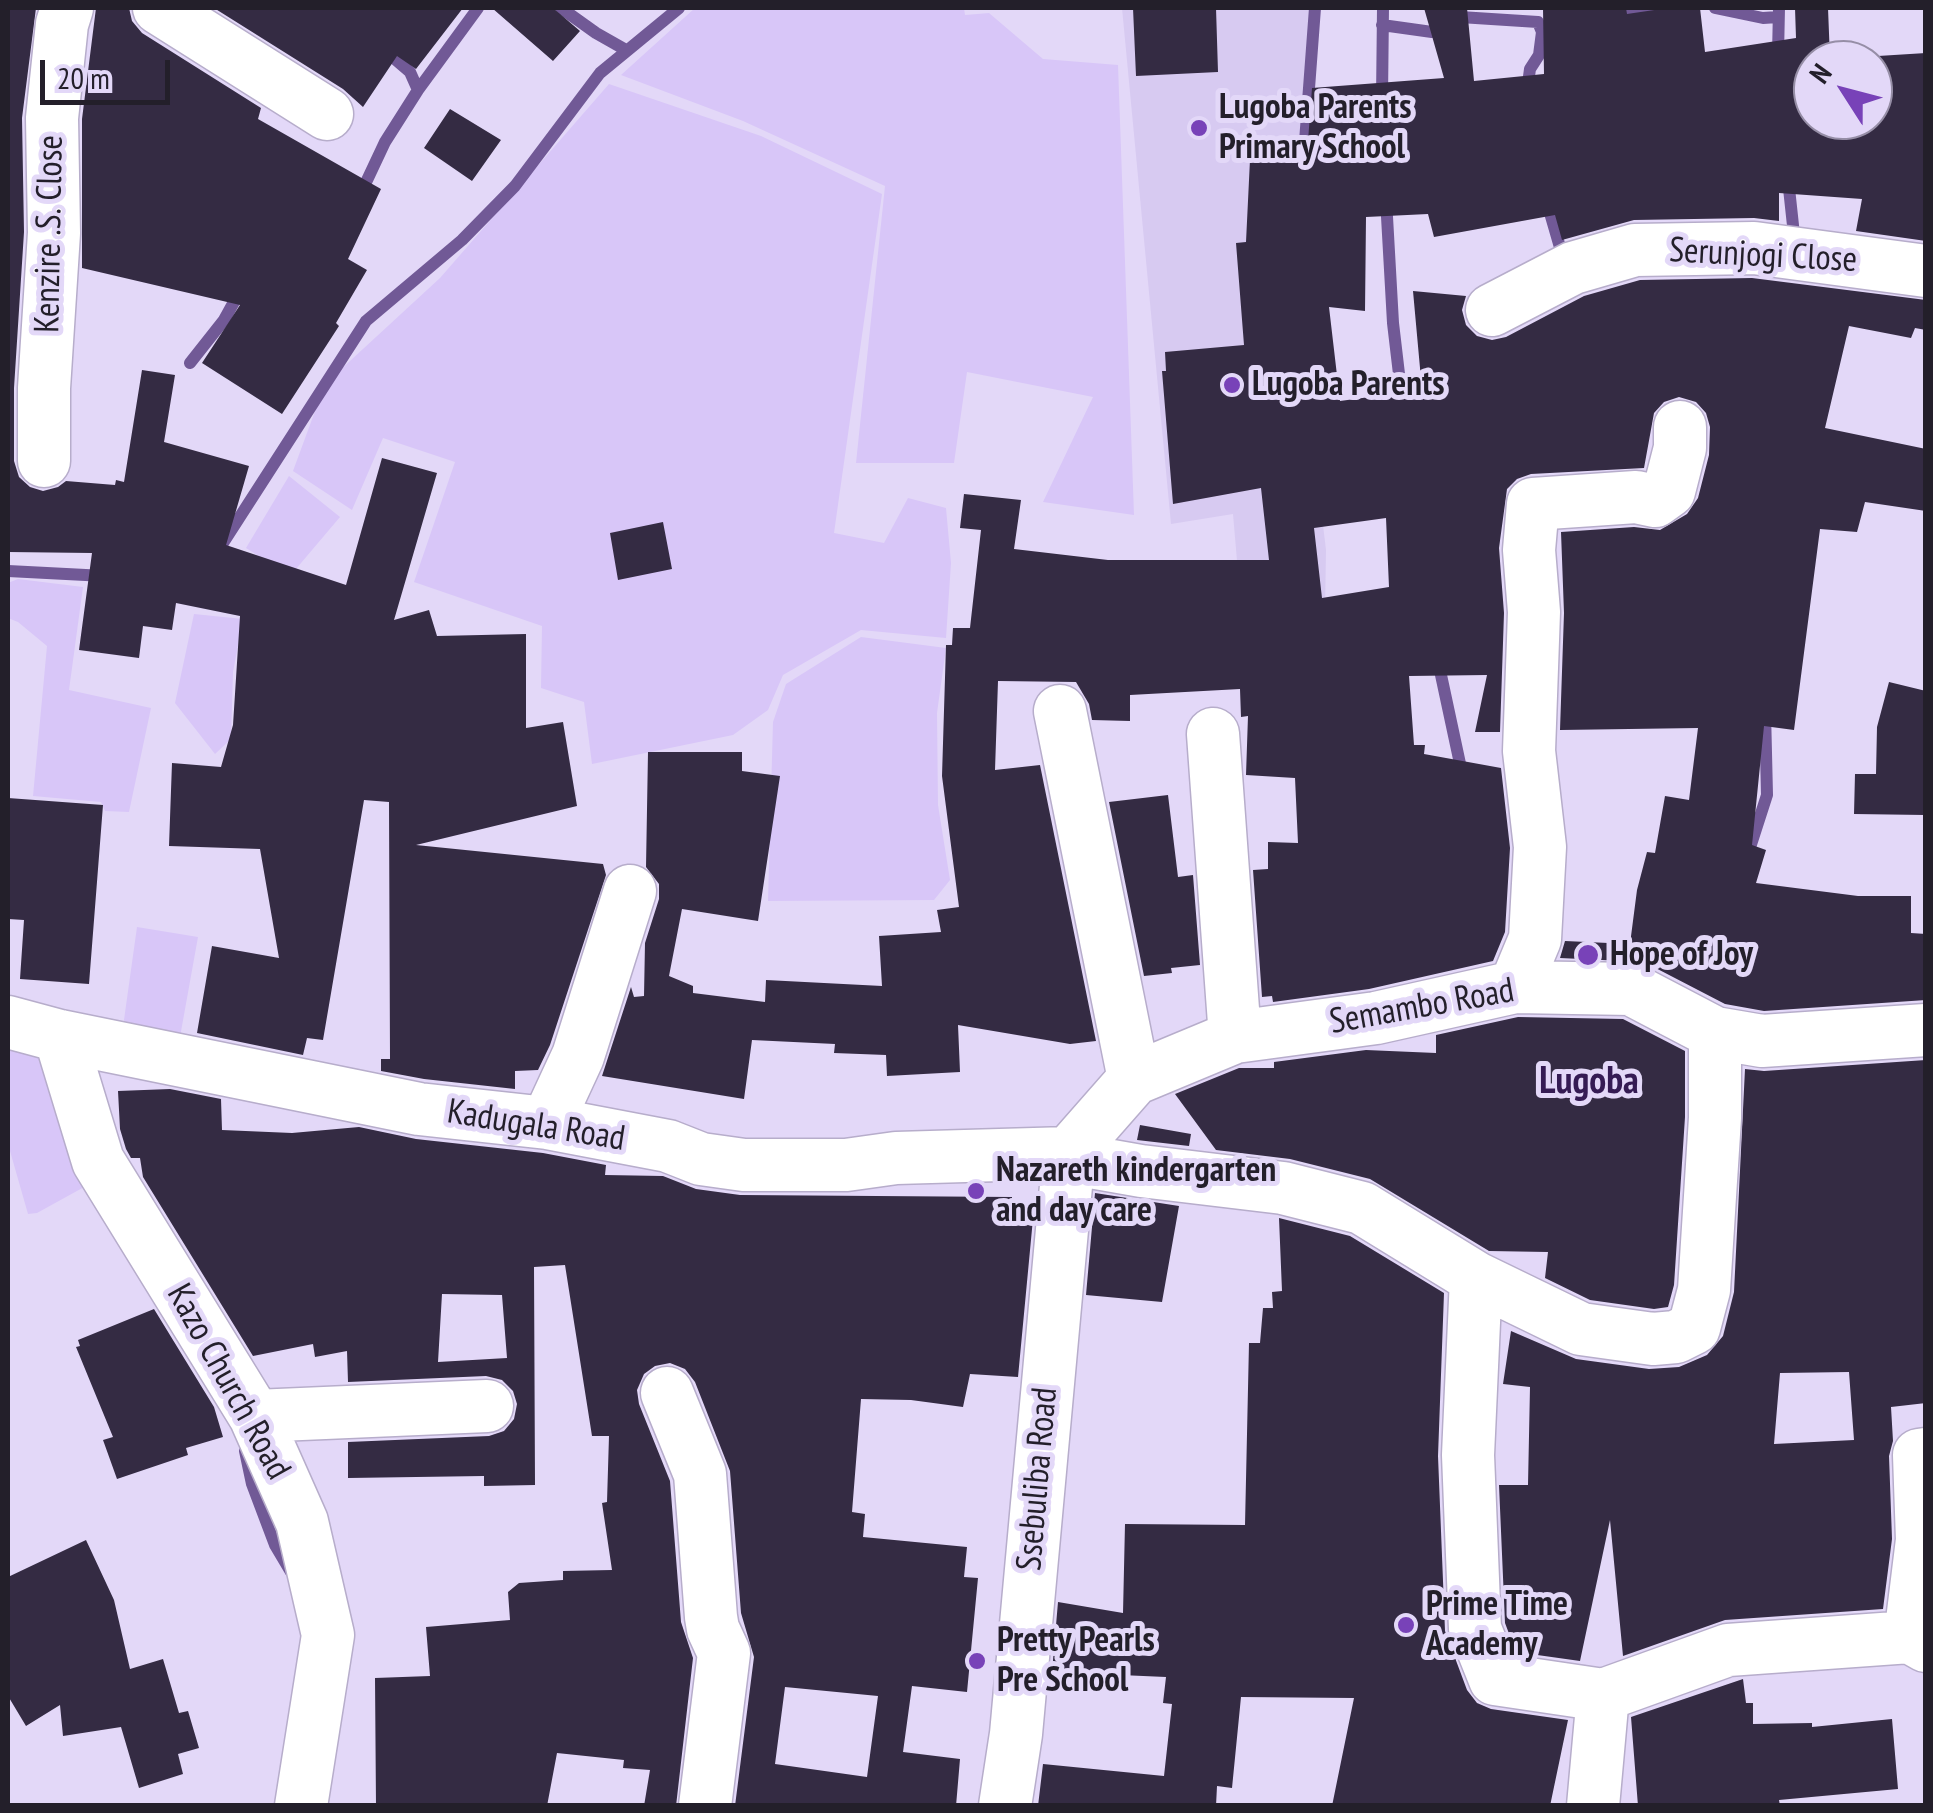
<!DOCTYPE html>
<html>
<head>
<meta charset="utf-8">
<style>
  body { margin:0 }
  #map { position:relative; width:1933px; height:1813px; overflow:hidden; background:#e3d8f8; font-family:"PT Sans Narrow",sans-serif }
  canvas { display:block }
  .frame { position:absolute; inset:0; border:10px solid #231f2a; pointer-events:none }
  .north { position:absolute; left:1793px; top:40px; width:100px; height:100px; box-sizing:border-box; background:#e3d8f8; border:2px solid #968ea6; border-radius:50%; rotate:306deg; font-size:28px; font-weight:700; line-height:40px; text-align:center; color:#231f2a }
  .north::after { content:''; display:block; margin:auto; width:35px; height:45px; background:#7842b8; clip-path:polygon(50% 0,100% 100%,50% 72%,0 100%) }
  .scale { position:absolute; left:40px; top:60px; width:130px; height:45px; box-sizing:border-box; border:5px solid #231f2a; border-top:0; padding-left:12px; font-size:30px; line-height:35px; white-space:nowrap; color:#231f2a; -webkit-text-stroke:8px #e3d8f8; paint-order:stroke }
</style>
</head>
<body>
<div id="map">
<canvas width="1933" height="1813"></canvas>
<div class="frame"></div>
<div class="north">N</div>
<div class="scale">20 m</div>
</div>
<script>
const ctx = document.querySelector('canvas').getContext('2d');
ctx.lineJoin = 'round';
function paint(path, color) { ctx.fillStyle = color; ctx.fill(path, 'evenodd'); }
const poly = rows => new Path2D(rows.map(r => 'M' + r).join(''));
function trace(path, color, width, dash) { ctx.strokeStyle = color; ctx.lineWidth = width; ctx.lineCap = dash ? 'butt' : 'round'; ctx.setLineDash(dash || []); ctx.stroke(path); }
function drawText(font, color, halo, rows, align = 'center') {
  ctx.font = font + ' "PT Sans Narrow",sans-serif'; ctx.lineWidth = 10; ctx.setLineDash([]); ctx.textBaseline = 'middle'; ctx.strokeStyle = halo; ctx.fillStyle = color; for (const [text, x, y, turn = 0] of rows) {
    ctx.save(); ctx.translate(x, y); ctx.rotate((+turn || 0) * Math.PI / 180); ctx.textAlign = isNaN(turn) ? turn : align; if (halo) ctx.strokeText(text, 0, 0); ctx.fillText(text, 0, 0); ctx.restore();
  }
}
const built = poly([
  [1122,8,1316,8,1291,258,1326,550,1325,611,1242,619,1233,514,1171,524]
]);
const green = poly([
  [695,8,964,8,965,15,989,13,1043,59,1118,65,1134,515,1043,502,1093,397,967,372,954,463,856,463,885,186,743,121,621,75],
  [609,84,761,136,882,194,834,533,884,543,908,498,946,508,951,563,946,638,861,630,783,675,768,710,733,735,592,764,584,702,541,688,542,626,414,582,455,462,383,438,352,510,293,471,325,384,440,278],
  [289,476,340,517,290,576,246,548],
  [18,579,83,587,69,690,151,708,129,812,105,811,101,802,33,796,47,646,18,622,8,618,8,583],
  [194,614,243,619,233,672,231,739,215,754,175,703],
  [861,637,946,648,937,713,938,805,950,880,934,900,768,901,773,722,786,684],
  [137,927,198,937,180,1037,123,1027],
  [8,1040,38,1049,86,1186,37,1213,28,1214,8,1144]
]);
const stream = poly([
  [561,8,596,33,626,50],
  [1715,8,1763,18,1778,17],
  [1613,13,1654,8],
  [1382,25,1432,32,1460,17,1538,22,1542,32,1539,55,1530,69,1527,91],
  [382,48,410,72,418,90],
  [1778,55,1779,8],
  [1382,99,1383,8],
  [1304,155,1315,8],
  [1788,179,1795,244],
  [361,193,385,142,418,90,478,8],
  [1386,199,1393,323,1403,408],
  [1546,199,1564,261],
  [190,363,224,320,240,291],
  [223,543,366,321,462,240,515,186,600,73,679,8],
  [8,571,105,576],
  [1438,661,1462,773],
  [1747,857,1767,795,1765,711],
  [245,1451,252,1484,275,1545,291,1572]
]);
const building = poly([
  [8,8,36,8,22,118,24,232,14,388,14,461,19,477,30,487,43,491,58,487,66,481,115,485,116,480,124,482,142,370,175,375,164,442,249,466,226,545,346,585,382,458,437,473,394,620,429,610,437,636,526,634,526,728,563,722,577,806,416,845,603,864,606,875,550,1045,538,1070,515,1071,515,1089,424,1079,381,1071,381,1059,390,1059,389,802,364,800,323,1040,307,1038,303,1055,197,1033,212,946,279,958,260,849,169,846,172,763,221,767,233,725,240,616,176,603,172,630,143,626,139,658,79,650,92,553,8,552],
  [96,8,129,8,132,21,142,33,261,108,258,119,381,189,348,259,367,270,336,323,339,326,282,414,202,363,240,305,82,268,82,119],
  [214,8,463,8,416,69,397,56,363,107,343,89],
  [492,8,553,8,580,31,553,61],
  [1133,8,1216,8,1218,72,1136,76],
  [1424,8,1467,8,1474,81,1544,74,1543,8,1626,8,1627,14,1668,8,1700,8,1705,52,1796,38,1795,8,1828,8,1830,59,1926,53,1926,241,1856,231,1862,199,1779,193,1779,221,1754,218,1634,220,1562,240,1555,215,1434,237,1428,214,1366,217,1365,311,1329,307,1340,401,1422,390,1413,291,1466,296,1462,310,1466,325,1477,336,1492,340,1506,337,1584,296,1640,280,1752,278,1926,300,1926,330,1915,328,1911,338,1849,326,1825,428,1926,449,1926,511,1865,502,1857,532,1820,529,1794,730,1764,726,1752,845,1766,850,1756,883,1858,896,1911,896,1911,933,1926,934,1926,1000,1764,1011,1725,1004,1644,962,1560,958,1565,941,1630,944,1637,890,1647,852,1655,853,1665,796,1689,800,1698,728,1560,730,1564,613,1561,532,1634,527,1660,530,1687,514,1698,498,1709,455,1710,427,1706,413,1696,402,1679,397,1664,402,1654,413,1644,468,1531,474,1517,479,1507,489,1499,548,1504,613,1500,732,1475,732,1487,675,1409,676,1414,745,1425,745,1424,754,1501,768,1510,848,1505,932,1493,961,1369,989,1273,1002,1272,996,1262,997,1253,870,1268,869,1268,842,1298,843,1295,778,1246,775,1248,716,1241,717,1240,689,1130,695,1130,721,1092,720,1089,704,1076,682,998,681,995,770,1040,765,1096,1041,1070,1044,958,1025,960,1072,887,1076,886,1055,834,1053,835,1044,752,1040,744,1099,602,1076,631,987,634,997,644,996,645,943,659,899,659,884,646,867,648,752,742,752,742,771,780,776,758,921,682,909,669,976,693,986,693,993,765,1002,766,980,882,986,879,936,941,932,937,910,959,907,942,776,946,645,952,645,953,628,970,628,981,530,960,528,964,494,1021,500,1014,549,1108,560,1269,560,1261,488,1173,504,1162,371,1166,371,1165,352,1244,345,1236,243,1246,242,1251,139,1308,141,1312,88,1444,78],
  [1813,60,1873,60,1873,120,1813,120],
  [1386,518,1389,587,1322,598,1314,528],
  [450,109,501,140,472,181,424,148],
  [663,522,672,569,618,580,610,533],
  [1889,682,1926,691,1925,815,1854,814,1855,774,1876,774,1877,727],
  [1168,795,1178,877,1193,875,1200,965,1171,968,1172,973,1144,976,1109,802],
  [8,798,103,805,89,984,20,979,24,920,8,919],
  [1518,1017,1623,1019,1685,1051,1685,1117,1674,1285,1668,1307,1654,1309,1590,1300,1545,1278,1548,1252,1489,1251,1370,1179,1290,1159,1216,1150,1175,1094,1239,1068,1274,1068,1274,1062,1366,1050,1436,1053,1436,1035],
  [1926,1060,1926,1403,1891,1407,1893,1441,1889,1456,1892,1539,1883,1609,1725,1620,1623,1656,1610,1520,1580,1661,1516,1652,1505,1623,1499,1485,1528,1485,1530,1387,1503,1384,1511,1331,1576,1359,1649,1369,1679,1367,1707,1355,1723,1336,1734,1292,1745,1069,1764,1071],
  [1849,1372,1854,1440,1774,1444,1780,1373],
  [170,1089,221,1099,222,1130,292,1133,359,1127,416,1139,543,1153,606,1165,605,1175,663,1176,696,1189,740,1195,1012,1197,1012,1207,1034,1208,1018,1377,970,1374,963,1407,911,1400,861,1399,852,1512,865,1514,863,1537,967,1547,964,1577,978,1578,967,1692,912,1686,903,1752,960,1759,956,1806,735,1806,754,1657,741,1613,730,1471,695,1382,685,1369,670,1363,655,1366,644,1374,637,1390,639,1404,670,1481,681,1622,693,1658,676,1806,644,1806,650,1770,623,1768,624,1760,557,1753,547,1806,376,1806,375,1678,430,1676,426,1627,510,1620,508,1592,519,1583,563,1580,563,1571,612,1570,602,1503,607,1502,609,1436,592,1436,565,1265,534,1267,535,1485,484,1486,484,1476,348,1478,348,1442,489,1436,504,1431,514,1419,517,1404,513,1391,502,1380,486,1376,348,1382,347,1351,315,1357,313,1344,253,1356,143,1177,140,1158,131,1158,126,1149,120,1129,118,1091],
  [442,1294,502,1295,507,1358,438,1362],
  [785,1687,878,1696,867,1777,775,1764],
  [1140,1125,1191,1134,1189,1146,1137,1140],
  [1095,1193,1179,1206,1162,1302,1086,1295],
  [1279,1218,1350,1236,1444,1293,1438,1456,1445,1631,1467,1690,1477,1703,1491,1709,1568,1720,1550,1806,1332,1806,1354,1698,1241,1697,1232,1788,1217,1786,1216,1806,1038,1806,1043,1764,1164,1776,1172,1704,1163,1703,1166,1677,1052,1672,1058,1602,1123,1613,1125,1524,1245,1525,1249,1343,1260,1343,1263,1308,1273,1308,1272,1292,1282,1291],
  [154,1309,214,1407,223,1437,186,1448,188,1455,117,1479,103,1440,113,1437,76,1347,80,1346,78,1340],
  [86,1540,114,1600,130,1669,163,1659,179,1713,188,1711,199,1748,178,1754,183,1774,139,1788,121,1727,63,1736,60,1705,26,1726,8,1696,8,1577],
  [1743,1679,1746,1703,1753,1703,1753,1724,1812,1723,1812,1727,1892,1719,1898,1789,1779,1800,1780,1806,1638,1806,1631,1717]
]);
const minor = poly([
  [159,8,327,114],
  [1492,310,1573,268,1635,250,1754,248,1926,271],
  [44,461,44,388,54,233,52,118,62,24,67,8],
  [1060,711,1134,1079],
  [1213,734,1235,1037],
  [1515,987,1535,939,1540,847,1529,751,1534,612,1529,550,1533,504,1636,497,1655,501,1669,491,1680,448,1680,427],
  [8,1022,60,1036,419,1109,547,1123,668,1146,701,1159,744,1165,846,1165,896,1158,1069,1153,1090,1162,1141,1171,1283,1188,1362,1208,1476,1278,1581,1329,1653,1339,1676,1337,1694,1328,1704,1290,1715,1118,1715,1033],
  [60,1036,98,1161,255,1416,302,1522,328,1635,301,1806],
  [547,1123,578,1056,630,891],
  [1069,1153,1134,1079,1235,1037,1376,1018,1515,987,1631,989,1715,1033,1762,1041,1926,1030],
  [1476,1278,1468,1455,1475,1629,1495,1679,1603,1695,1728,1650,1910,1637,1926,1646],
  [667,1393,700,1474,711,1617,713,1629,724,1653,705,1806],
  [255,1416,487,1406],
  [1910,1637,1922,1540,1919,1455,1926,1454],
  [1005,1806,1016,1734,1069,1153],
  [1593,1806,1603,1695]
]);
const markers = [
  [1199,128,10,"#7842b8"],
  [1232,385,10,"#7842b8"],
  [1588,955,12,"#7842b8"],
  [976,1191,10,"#7842b8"],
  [1406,1625,10,"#7842b8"],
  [977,1661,10,"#7842b8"]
];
const poiNames = [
  ["Lugoba Parents",1219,108],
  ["Primary School",1219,148],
  ["Lugoba Parents",1252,385],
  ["Hope of Joy",1610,955],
  ["Nazareth kindergarten",996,1171],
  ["and day care",996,1211],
  ["Prime Time",1426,1605],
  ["Academy",1426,1645],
  ["Pretty Pearls",997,1641],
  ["Pre School",997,1681]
];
const streetNames = [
  ["Kenzire .S. Close",50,234,-89],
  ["Serunjogi Close",1763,256,3],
  ["Semambo Road",1422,1007,-10],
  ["Kadugala Road",536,1126,9],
  ["Kazo Church Road",228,1382,61],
  ["Ssebuliba Road",1038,1479,-85]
];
const neighbourhoodNames = [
  ["Lugoba",1589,1082]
];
paint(built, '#d7caf1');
paint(green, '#d8c6f8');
trace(stream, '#715996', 12);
paint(building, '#342b43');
trace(minor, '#b7adcb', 55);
trace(minor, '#fff', 52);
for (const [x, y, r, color] of markers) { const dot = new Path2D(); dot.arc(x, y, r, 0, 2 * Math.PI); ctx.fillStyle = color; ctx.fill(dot); trace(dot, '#e3d8f8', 4); }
drawText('bold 35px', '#231f2a', '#e3d8f8', poiNames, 'left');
drawText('35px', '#231f2a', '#e3d8f8', streetNames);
drawText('bold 38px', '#351b54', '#e3d8f8', neighbourhoodNames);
</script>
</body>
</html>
